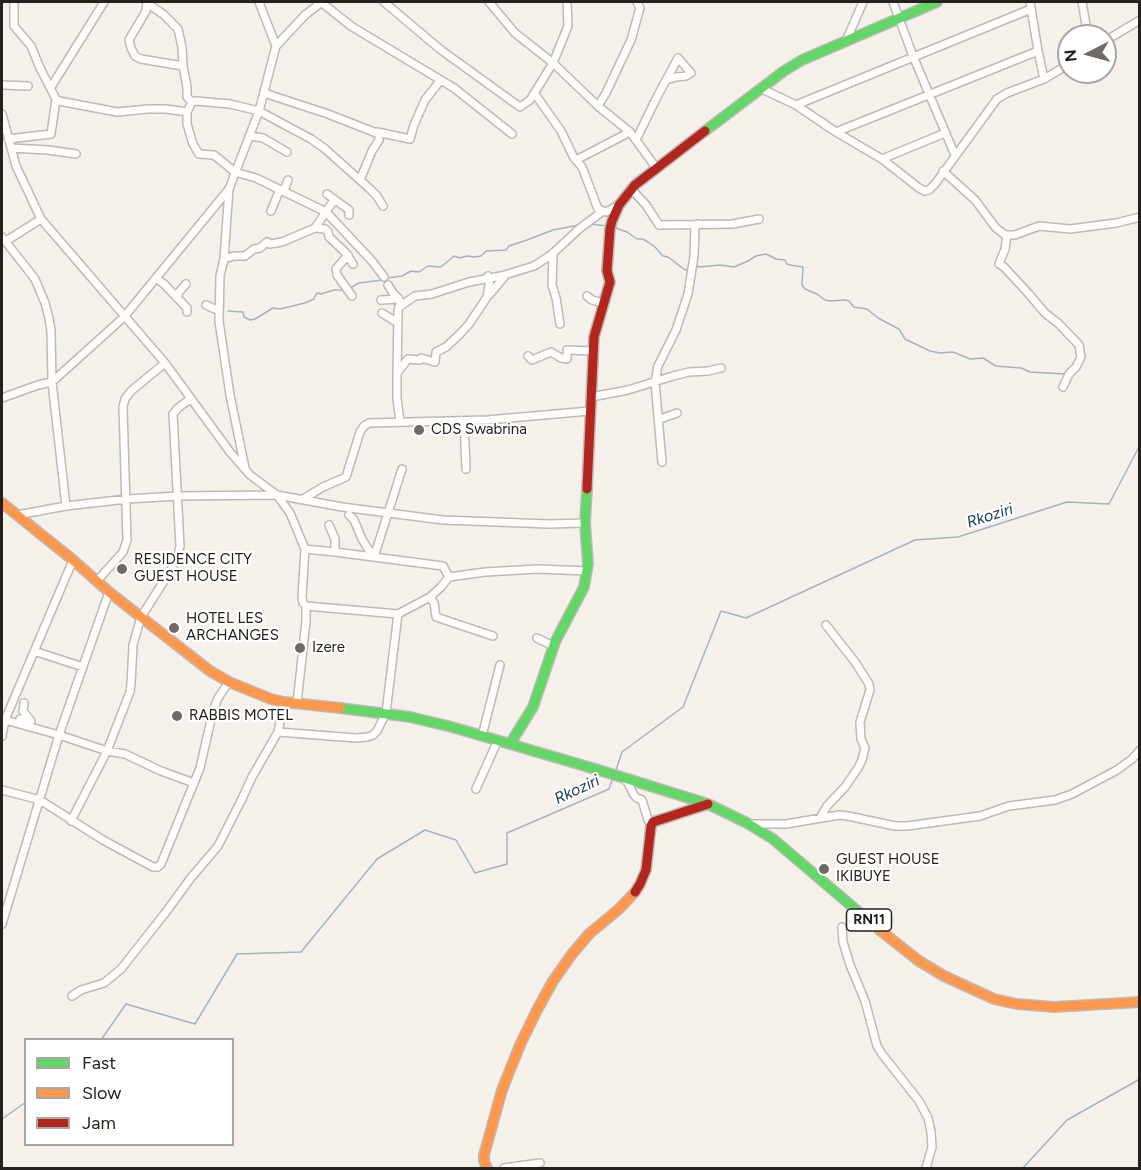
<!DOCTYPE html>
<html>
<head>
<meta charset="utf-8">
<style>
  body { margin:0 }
  #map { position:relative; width:1141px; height:1170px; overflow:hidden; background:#f5f1ea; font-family:Figtree,sans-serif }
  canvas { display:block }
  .frame { position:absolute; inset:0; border:3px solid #25221d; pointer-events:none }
  .legend { position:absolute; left:24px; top:1038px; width:210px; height:108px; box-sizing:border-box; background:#fff; border:2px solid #a8a7a5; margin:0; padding:8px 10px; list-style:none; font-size:18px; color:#25221d }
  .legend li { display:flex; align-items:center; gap:12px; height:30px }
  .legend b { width:30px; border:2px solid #a8a7a5 }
  .north { position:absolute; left:1057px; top:24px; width:60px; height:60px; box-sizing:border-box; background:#fff; border:2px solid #a8a7a5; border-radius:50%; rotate:264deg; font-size:16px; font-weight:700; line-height:24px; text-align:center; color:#25221d }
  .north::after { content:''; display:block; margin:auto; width:21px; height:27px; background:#6e6a65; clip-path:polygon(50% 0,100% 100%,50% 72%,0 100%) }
</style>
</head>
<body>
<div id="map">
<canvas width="1141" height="1170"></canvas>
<div class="frame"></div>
<ul class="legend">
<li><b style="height:8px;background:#63d668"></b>Fast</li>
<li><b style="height:8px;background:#ff974d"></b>Slow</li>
<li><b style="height:8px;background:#b3261e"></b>Jam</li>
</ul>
<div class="north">N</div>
</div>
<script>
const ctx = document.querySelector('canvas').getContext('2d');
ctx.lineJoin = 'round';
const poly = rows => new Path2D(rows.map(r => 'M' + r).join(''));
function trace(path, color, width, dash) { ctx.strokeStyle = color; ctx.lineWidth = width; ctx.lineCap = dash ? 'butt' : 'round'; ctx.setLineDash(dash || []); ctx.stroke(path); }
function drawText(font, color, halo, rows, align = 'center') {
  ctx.font = font + ' Figtree,sans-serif'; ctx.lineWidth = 4.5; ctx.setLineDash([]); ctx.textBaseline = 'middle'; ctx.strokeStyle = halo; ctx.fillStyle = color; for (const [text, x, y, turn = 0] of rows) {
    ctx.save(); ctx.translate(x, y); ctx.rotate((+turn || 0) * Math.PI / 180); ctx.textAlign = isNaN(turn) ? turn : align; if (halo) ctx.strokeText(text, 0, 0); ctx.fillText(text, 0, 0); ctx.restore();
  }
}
const stream = poly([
  [589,224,608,226],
  [616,228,627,232,637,239,643,239,648,242,655,247,663,256,668,257,685,270,687,270,690,265],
  [695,264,699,267,720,265,734,267,748,261,756,256,766,254,776,259,785,260,787,264,790,265,803,267,802,285,805,289,817,294,825,300,830,301,845,300,849,301,854,307,867,309,878,318,899,329,905,339,930,351,940,353,953,352,970,359,983,358,996,366,1021,368,1030,372,1065,374],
  [387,278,402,276,411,271,419,272,428,266,441,267,454,256,460,258,467,256,474,257,481,256,486,251,506,250,509,246,527,240,553,230,579,225],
  [350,288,359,283,383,280],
  [228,311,243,312,244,317,250,320,255,319,273,308,280,309,305,303,314,299,316,294,319,293,321,294,334,290,343,290],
  [616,770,622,752,683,707,721,611,746,618,915,540,958,537,1067,502,1109,504,1140,445],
  [101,1040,126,1004,195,1024,237,954,301,952,377,859,425,830,456,840,475,873,507,864,507,833,609,789,612,780],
  [2,1119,26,1102],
  [1023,1168,1067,1120,1140,1079]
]);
const street = poly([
  [14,2,14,26,31,46,40,68,56,99,59,101,117,112,148,109,166,109,187,112],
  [147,2,148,4,163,14,178,29,182,47,183,66,187,87,187,97,192,102],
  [147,2,146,11,129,40,131,48,135,56,141,59,183,66],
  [321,2,351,26,454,88,512,134],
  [384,2,441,50,520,107,530,100,553,63,568,26,567,2],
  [489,2,515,33,553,63,598,106,630,132,657,169],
  [893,2,913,56,955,155],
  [1030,2,1038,51,1044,79],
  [1082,2,1088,36],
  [846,41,863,2],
  [1105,41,1140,20],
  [276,46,305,15,322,2],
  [2,85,28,86],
  [51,87,104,2],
  [760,88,796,105,836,132,882,159,919,188,925,191,929,190,935,184,997,99,1007,93,1044,79,1069,64],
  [264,93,328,114,379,134,379,140,372,151,360,180],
  [535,94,561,131,574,158,582,167,598,209,606,212,619,205],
  [796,105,1031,9],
  [598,106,606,93,631,40,640,8,637,2],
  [2,114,16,166,41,219,165,363,230,452,250,475,277,495,290,513,305,549,302,597,303,603,306,606,306,621,297,703],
  [377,132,410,139,414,125,425,100,440,81],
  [836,132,1038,51],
  [249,136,263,138,287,152],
  [8,139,51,134,56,99],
  [636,140,657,97,678,58,691,73,686,76,676,77,666,80],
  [11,148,48,150,76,154],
  [882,159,945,133],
  [576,160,630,132],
  [943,171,975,200,996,228,1005,235,1015,235,1039,226,1070,229,1116,223,1140,217],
  [229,189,224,259,220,276,219,321,230,395,245,468],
  [630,190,634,192,646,205,659,225,733,224,759,219],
  [284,191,288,180],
  [327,194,349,210,349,215],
  [383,206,377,196,370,189,324,148,311,139,259,111,230,104,196,101,192,102,187,112,187,124,193,144,199,154,214,155,235,172,256,178,326,212,372,261,384,277],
  [271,211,280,189],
  [315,228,325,229,328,232,329,237,345,252,353,264],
  [1007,235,1005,249,999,264,1004,267,1028,293,1045,313,1059,324,1079,345,1081,357,1076,367,1069,374,1063,387],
  [2,237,35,279,45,303,49,318,51,331,52,382,66,506],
  [6,241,41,219],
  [553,253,552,285,556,298,560,324],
  [348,255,336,269,337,275,352,296],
  [224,259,234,256,245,256,254,249,260,248,267,242,270,244,282,242,315,228,332,203,335,201],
  [156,278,164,284,187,308,187,312],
  [388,285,393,293,399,299,400,303,398,311,397,375,397,398,400,422],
  [489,295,505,276],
  [587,296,592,300,604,303],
  [177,298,179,292,186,284],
  [381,300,399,299],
  [206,305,219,311],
  [399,307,415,296,432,294,469,282,501,276,534,266,551,255,579,229,603,211],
  [382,313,398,323],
  [528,356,532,360,551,352,561,358,567,359,567,350,593,351],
  [397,373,408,359,420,360,421,358,435,362,436,352,446,347,460,334,469,324,487,297,490,279,488,276],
  [591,397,628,390,673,376,689,372,708,371,721,368],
  [2,398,38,385,52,382,124,317,229,189,259,111,276,46,259,2],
  [658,419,663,418,677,413],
  [464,421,466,469],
  [662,462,655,382,658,366,676,330,688,294,694,256,695,227,697,224],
  [303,499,323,487,346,477,360,432,364,426,369,423,487,420,590,411],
  [17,515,66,506,127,499,178,496,277,495,342,507,443,520,549,524,585,523],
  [349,515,354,520,362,539,368,549,375,555],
  [329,525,335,539,335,552],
  [305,549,335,552,443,566,449,577,485,572,538,569,587,571],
  [374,557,402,469],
  [97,581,123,552,127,540,123,407,125,399,131,391,165,363],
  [430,597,434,603,436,617,493,636],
  [398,614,430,597,441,587,449,577],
  [537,638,553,646],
  [34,651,83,667],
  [20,719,31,721,23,711,24,703],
  [2,725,5,720,59,735,107,751,125,754,161,771,194,783],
  [278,732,356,738,367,737,373,735,377,731,386,713,398,614,306,606],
  [2,736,5,720,73,560],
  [482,736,500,665],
  [623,778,628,783,634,795,637,798,642,800,648,820,652,824],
  [476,789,498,740],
  [2,790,40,800,103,840,153,867,158,867,161,864,200,768,213,711,218,698,229,682],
  [820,818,827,806,845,787,858,768,862,760,865,748,861,739,860,722,870,690,869,684,855,662,826,625],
  [71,821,107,751,130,692,131,684,133,645,141,617,171,570,178,556,180,546,173,414,178,408,190,399],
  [750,824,786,824,839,815,848,816,895,826,907,826,980,816,1009,806,1055,800,1072,794,1117,770,1132,759,1140,750],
  [2,924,59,735,109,592],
  [842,927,843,942,850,965,865,1001,877,1046,882,1054,919,1101,928,1118,931,1132,932,1147,926,1168],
  [72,996,81,990,104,983,121,969,166,912,190,879,218,846,242,799,252,777,278,732,284,702],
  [504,1168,540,1163]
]);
const fast = poly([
  [705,131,784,71,802,60,937,2],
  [340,708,410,717,452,727,602,771,708,804,747,823,773,839,881,931],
  [510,744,533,707,555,642,584,587,588,564,585,523,587,489]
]);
const slow = poly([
  [2,503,73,560,109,592,210,671,229,682,271,699,284,702,340,708],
  [881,931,919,961,944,976,994,999,1017,1004,1054,1007,1140,1002],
  [487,1168,484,1161,484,1155,502,1090,520,1045,537,1010,553,981,572,954,589,934,620,908,635,892]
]);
const jam = poly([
  [587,489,594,337,610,282,607,271,610,229,612,221,619,205,635,185,705,131],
  [635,892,640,884,646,870,651,826,653,822,708,804]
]);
const markers = [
  [419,430,6,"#6e6a65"],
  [122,569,6,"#6e6a65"],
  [174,628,6,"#6e6a65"],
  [300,648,6,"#6e6a65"],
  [177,716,6,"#6e6a65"],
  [824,869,6,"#6e6a65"]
];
const shields = [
  [869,920,45]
];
const shieldNames = [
  ["RN11",869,920]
];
const poiNames = [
  ["CDS Swabrina",431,430],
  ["RESIDENCE CITY",134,560],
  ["GUEST HOUSE",134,577],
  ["HOTEL LES",186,619],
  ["ARCHANGES",186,636],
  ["Izere",312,648],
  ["RABBIS MOTEL",189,716],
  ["GUEST HOUSE",836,860],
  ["IKIBUYE",836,877]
];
const waterNames = [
  ["Rkoziri",990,516,-18],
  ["Rkoziri",577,790,-25]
];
trace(stream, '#a4b3c1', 1.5);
trace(street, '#bdb9b4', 10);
trace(fast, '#bdb9b4', 12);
trace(slow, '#bdb9b4', 12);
trace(jam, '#bdb9b4', 12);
trace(street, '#fefdfc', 7);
trace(fast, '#63d668', 9);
trace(slow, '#ff974d', 9);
trace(jam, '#b3261e', 9);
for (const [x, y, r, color] of markers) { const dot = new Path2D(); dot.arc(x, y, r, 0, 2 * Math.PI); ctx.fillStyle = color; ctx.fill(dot); trace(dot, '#fff', 2); }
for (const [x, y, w] of shields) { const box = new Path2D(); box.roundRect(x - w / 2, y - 11, w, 22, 4.5); ctx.fillStyle = '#fff'; ctx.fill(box); trace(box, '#25221d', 1.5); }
drawText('bold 14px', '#25221d', null, shieldNames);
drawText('15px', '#25221d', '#fff', poiNames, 'left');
drawText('italic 16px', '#15375b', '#fff', waterNames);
</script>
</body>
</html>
